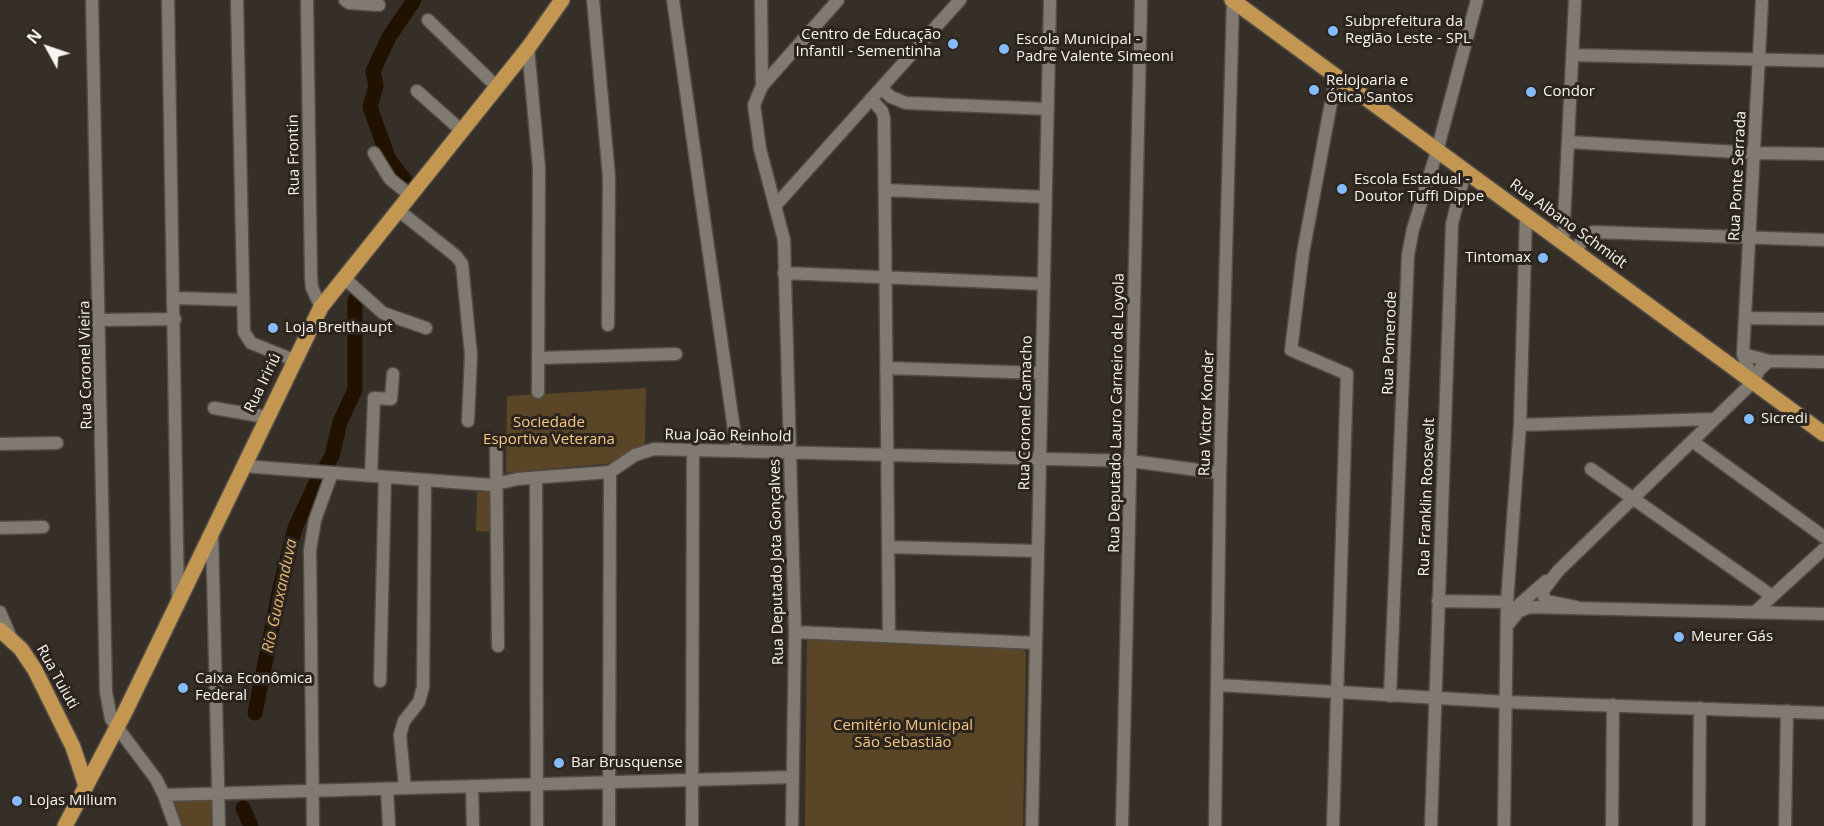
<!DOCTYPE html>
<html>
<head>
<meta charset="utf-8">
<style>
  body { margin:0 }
  #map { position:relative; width:1824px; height:826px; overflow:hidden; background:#352f28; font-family:"Open Sans",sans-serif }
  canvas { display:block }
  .north { position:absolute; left:18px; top:18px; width:60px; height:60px; -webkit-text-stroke:4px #2b251e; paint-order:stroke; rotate:310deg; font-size:16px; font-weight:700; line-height:24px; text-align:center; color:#f8f4ef }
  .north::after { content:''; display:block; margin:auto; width:21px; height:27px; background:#f8f4ef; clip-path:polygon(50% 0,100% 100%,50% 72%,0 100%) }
</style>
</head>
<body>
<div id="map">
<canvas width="1824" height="826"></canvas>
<div class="north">N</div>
</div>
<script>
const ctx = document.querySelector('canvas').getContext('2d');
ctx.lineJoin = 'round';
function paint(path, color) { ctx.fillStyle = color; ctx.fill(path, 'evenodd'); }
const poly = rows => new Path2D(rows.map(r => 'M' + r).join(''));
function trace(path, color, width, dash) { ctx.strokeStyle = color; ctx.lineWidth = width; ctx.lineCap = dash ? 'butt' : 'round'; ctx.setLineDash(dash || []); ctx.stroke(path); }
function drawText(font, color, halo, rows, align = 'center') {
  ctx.font = font + ' "Open Sans",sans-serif'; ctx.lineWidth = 6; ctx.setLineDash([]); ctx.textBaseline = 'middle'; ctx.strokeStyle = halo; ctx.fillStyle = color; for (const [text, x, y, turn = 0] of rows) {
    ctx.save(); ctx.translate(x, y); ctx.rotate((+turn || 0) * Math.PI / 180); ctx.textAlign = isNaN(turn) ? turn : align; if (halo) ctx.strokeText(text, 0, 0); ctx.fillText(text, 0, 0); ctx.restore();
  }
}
const green = poly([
  [646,388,645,443,614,463,506,473,507,396],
  [492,491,493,532,476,531,477,492],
  [807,640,1019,647,1026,652,1023,826,805,826],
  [214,798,218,826,181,826,173,799]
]);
const river = poly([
  [405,180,389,160,370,107,376,86,373,71,389,37,414,0],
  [325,468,332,456,340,422,355,390,355,300],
  [255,713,280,588,295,528,316,483],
  [243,808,251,826]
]);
const minor = poly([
  [92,0,106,692,111,719,156,779,164,795,175,826],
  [168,0,178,600],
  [237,0,244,332,251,343,294,360],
  [307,0,311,277,312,288,321,307],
  [345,0,349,3,379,5],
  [593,0,609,177,608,325],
  [673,0,737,451],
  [761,0,762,86],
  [428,20,497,87],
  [528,48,539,168,538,392],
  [1572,55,1824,61],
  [881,88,891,97,906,103,1048,109],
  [417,91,462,131],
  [871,99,882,111,884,118,889,636],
  [1568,142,1754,153,1824,154],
  [374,153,390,179,410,195],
  [885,190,1046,197],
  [775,206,960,0],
  [398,210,456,256,462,264,471,355,468,421],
  [1563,242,1575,0],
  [1577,252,1582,239,1593,232,1824,240],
  [784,273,1044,284],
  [343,277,383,313,426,328],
  [174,298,243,300],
  [1745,318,1824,319],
  [100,320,175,319],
  [1743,354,1769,361,1824,362],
  [538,358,676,354],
  [886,368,1042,373],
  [1753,382,1743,354,1762,0],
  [214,408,266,417],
  [1520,425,1715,419],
  [1692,441,1824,537],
  [496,442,498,646],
  [0,444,57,443],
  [243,466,492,485,517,479,610,472,635,455,654,449,1131,461,1220,473],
  [1591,469,1772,596],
  [371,476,374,398,391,399,393,374],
  [536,478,537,826],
  [0,528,43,527],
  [212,532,219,826],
  [888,547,1038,551],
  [1438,601,1507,602],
  [1576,607,1546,601,1542,592,1558,571,1753,382,1759,370,1769,361],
  [1512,611,1546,581],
  [0,612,11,638],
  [1755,612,1824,549],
  [1507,626,1518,612,1529,607,1824,614],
  [795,632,1036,643],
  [380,681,385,477],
  [1218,685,1506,702,1824,713],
  [1390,696,1408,255,1413,229,1437,151,1477,0],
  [472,786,473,826],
  [405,788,400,735,404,721,419,702,423,687,425,480],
  [387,789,389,826],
  [164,795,793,777],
  [313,826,310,550,315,520,332,473],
  [609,826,610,472],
  [692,826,693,450],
  [792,826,795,632,784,240,760,149,754,105,762,86,838,0],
  [1032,826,1050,0],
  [1122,826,1141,0],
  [1215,826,1220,473,1233,0],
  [1333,826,1347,374,1291,350,1303,253,1336,76],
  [1431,826,1452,224,1465,171],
  [1504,826,1507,602,1520,425,1526,215],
  [1612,826,1613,705],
  [1699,826,1700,708],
  [1785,826,1787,711]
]);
const major = poly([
  [1232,0,1824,434],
  [0,630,21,649,35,670,73,747,86,786],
  [65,826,125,712,321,307,528,48,562,0]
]);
const markers = [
  [1333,31,6,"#85bbfb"],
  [953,44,6,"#85bbfb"],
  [1004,49,6,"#85bbfb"],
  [1314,90,6,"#85bbfb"],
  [1531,92,6,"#85bbfb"],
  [1342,189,6,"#85bbfb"],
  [1543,258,6,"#85bbfb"],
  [273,328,6,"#85bbfb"],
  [1749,419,6,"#85bbfb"],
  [1679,637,6,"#85bbfb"],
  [183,688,6,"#85bbfb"],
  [559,763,6,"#85bbfb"],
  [17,801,6,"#85bbfb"]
];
const poiNames = [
  ["Subprefeitura da",1345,22],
  ["Região Leste - SPL",1345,39],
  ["Centro de Educação",941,35,"right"],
  ["Infantil - Sementinha",941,52,"right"],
  ["Escola Municipal -",1016,40],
  ["Padre Valente Simeoni",1016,57],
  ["Relojoaria e",1326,81],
  ["Ótica Santos",1326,98],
  ["Condor",1543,92],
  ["Escola Estadual -",1354,180],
  ["Doutor Tuffi Dippe",1354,197],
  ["Tintomax",1531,258,"right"],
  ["Loja Breithaupt",285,328],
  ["Sicredi",1761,419],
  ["Meurer Gás",1691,637],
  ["Caixa Econômica",195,679],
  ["Federal",195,696],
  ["Bar Brusquense",571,763],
  ["Lojas Milium",29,801]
];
const streetNames = [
  ["Rua Frontin",294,155,-91],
  ["Rua Ponte Serrada",1738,176,-87],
  ["Rua Albano Schmidt",1568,224,36],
  ["Rua Pomerode",1390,343,-88],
  ["Rua Coronel Vieira",86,365,-91],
  ["Rua Iririú",263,383,-64],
  ["Rua Coronel Camacho",1026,413,-89],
  ["Rua Deputado Lauro Carneiro de Loyola",1117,413,-89],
  ["Rua Victor Konder",1207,413,-88],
  ["Rua João Reinhold",728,436,1],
  ["Rua Franklin Roosevelt",1427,497,-88],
  ["Rua Deputado Jota Gonçalves",777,562,-91],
  ["Rua Tuiuti",57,677,61]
];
const parkNames = [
  ["Sociedade",549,423],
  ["Esportiva Veterana",549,440],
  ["Cemitério Municipal",903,726],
  ["São Sebastião",903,743]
];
const waterNames = [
  ["Rio Guaxanduva",280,596,-78]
];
paint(green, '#5b4527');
trace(river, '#211200', 15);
trace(minor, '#514c46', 15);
trace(major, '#514c46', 18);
trace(minor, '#807a71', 12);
trace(major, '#c39652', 15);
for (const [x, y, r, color] of markers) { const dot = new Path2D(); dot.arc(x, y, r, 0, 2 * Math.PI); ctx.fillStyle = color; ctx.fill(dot); trace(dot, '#2b251e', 2); }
drawText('15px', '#f8f4ef', '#2b251e', poiNames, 'left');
drawText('15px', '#f8f4ef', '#2b251e', streetNames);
drawText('15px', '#f9c784', '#2b251e', parkNames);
drawText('italic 16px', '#e7b572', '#2b251e', waterNames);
</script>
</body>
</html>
